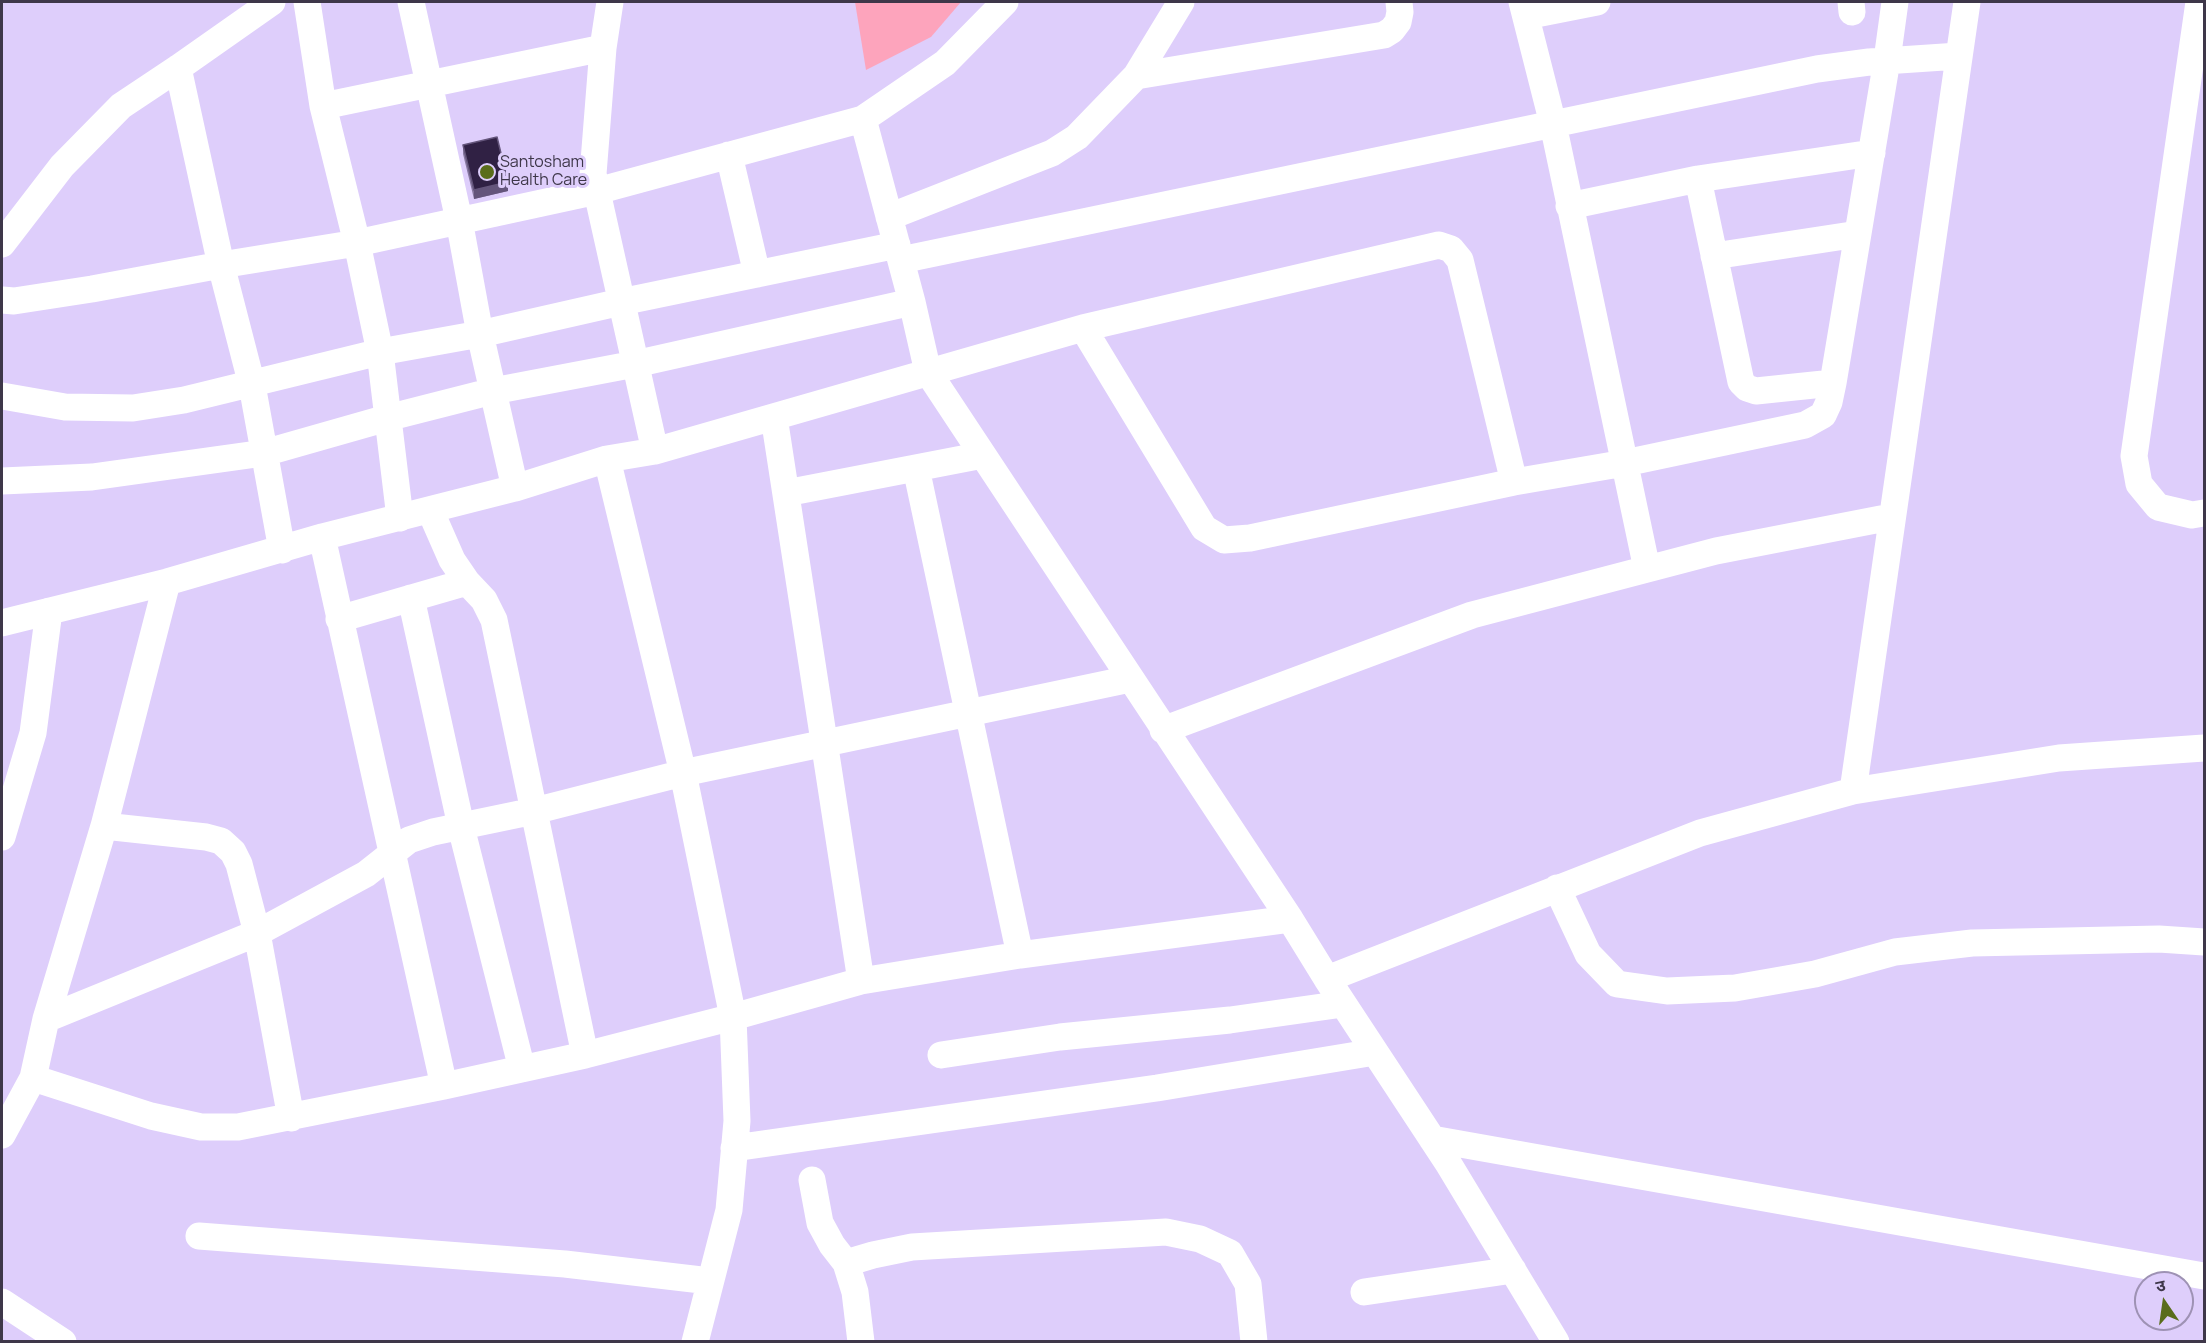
<!DOCTYPE html>
<html>
<head>
<meta charset="utf-8">
<style>
  body { margin:0 }
  #map { position:relative; width:2206px; height:1343px; overflow:hidden; background:#decefb; font-family:Manrope,"Noto Sans Devanagari",sans-serif }
  canvas { display:block }
  .frame { position:absolute; inset:0; border:3px solid #3e3749; pointer-events:none }
  .north { position:absolute; left:2134px; top:1271px; width:60px; height:60px; box-sizing:border-box; background:#decefb; border:2px solid #9e92b4; border-radius:50%; rotate:347deg; font-size:16px; font-weight:700; line-height:24px; text-align:center; color:#3e3749 }
  .north::after { content:''; display:block; margin:auto; width:21px; height:27px; background:#5a6d1b; clip-path:polygon(50% 0,100% 100%,50% 72%,0 100%) }
</style>
</head>
<body>
<div id="map">
<canvas width="2206" height="1343"></canvas>
<div class="frame"></div>
<div class="north">उ</div>
</div>
<script>
const ctx = document.querySelector('canvas').getContext('2d');
ctx.lineJoin = 'round';
function paint(path, color) { ctx.fillStyle = color; ctx.fill(path, 'evenodd'); }
const poly = rows => new Path2D(rows.map(r => 'M' + r).join(''));
function trace(path, color, width, dash) { ctx.strokeStyle = color; ctx.lineWidth = width; ctx.lineCap = dash ? 'butt' : 'round'; ctx.setLineDash(dash || []); ctx.stroke(path); }
function drawText(font, color, halo, rows, align = 'center') {
  ctx.font = font + ' Manrope,sans-serif'; ctx.lineWidth = 6; ctx.setLineDash([]); ctx.textBaseline = 'middle'; ctx.strokeStyle = halo; ctx.fillStyle = color; for (const [text, x, y, turn = 0] of rows) {
    ctx.save(); ctx.translate(x, y); ctx.rotate((+turn || 0) * Math.PI / 180); ctx.textAlign = isNaN(turn) ? turn : align; if (halo) ctx.strokeText(text, 0, 0); ctx.fillText(text, 0, 0); ctx.restore();
  }
}
const green = poly([
  [855,2,961,2,931,37,866,70]
]);
const minor = poly([
  [307,2,323,106,357,243,380,352,400,518],
  [411,2,459,220,480,334,515,488],
  [610,2,603,48,593,174,655,451],
  [1005,2,945,63,863,119,912,302,928,372,1290,919,1327,979,1448,1163,1556,1342],
  [1522,2,1553,124,1647,569],
  [1851,2,1852,12],
  [2199,2,2134,456,2139,484,2158,507,2192,515,2204,513],
  [1526,16,1597,2],
  [178,68,221,265,252,385,282,550],
  [1136,76,1384,35,1392,30,1398,22,1400,12,1399,2],
  [323,106,603,48],
  [729,155,757,274],
  [1698,179,1741,382,1747,388,1756,391,1833,383],
  [1569,206,1698,179,1872,153],
  [889,217,1052,153,1077,137,1136,76,1181,2],
  [2,244,62,166,121,106,178,68,272,2],
  [1714,256,1858,234],
  [901,260,1817,69,1869,62,1959,56],
  [2,300,14,301,92,289,221,265,357,243,597,191,863,119],
  [1083,328,1204,528,1224,540,1250,538,1514,482,1625,463,1805,425,1823,415,1829,402,1833,383,1887,60,1895,2],
  [2,396,65,407,133,408,184,400,380,352,480,334,621,302,897,245],
  [774,417,861,981],
  [607,459,683,773,733,1017,737,1121,729,1210,695,1342],
  [916,468,1020,955],
  [2,481,92,477,264,453,387,418,493,391,635,364,912,302],
  [786,493,983,455],
  [430,510,452,560,467,582,484,600,494,620,585,1055],
  [322,537,444,1086],
  [411,598,463,835,522,1069],
  [339,619,467,582],
  [2,623,167,582,322,537,515,488,607,459,655,451,1083,328,1439,245,1451,249,1460,260,1514,482],
  [1163,730,1472,615,1716,551,1891,517],
  [1853,791,1967,2],
  [104,826,206,837,221,841,233,852,239,864,257,933,291,1118],
  [2,837,33,733,49,611],
  [1557,888,1588,954,1617,984,1667,991,1735,988,1815,974,1895,952,1972,943,2159,939,2204,942],
  [1327,979,1700,833,1853,791,2059,758,2204,748],
  [46,1019,257,933,366,874,409,840,433,832,534,811,683,773,1130,679],
  [941,1055,1060,1037,1230,1020,1343,1004],
  [33,1078,151,1116,201,1127,238,1127,444,1086,585,1055,733,1017,861,981,1020,955,1290,919],
  [2,1135,33,1078,46,1019,104,826,167,582],
  [1432,1139,2204,1276],
  [734,1148,1157,1088,1375,1052],
  [812,1180,820,1223,832,1245,846,1263,855,1292,861,1342],
  [199,1236,565,1264,710,1281],
  [846,1263,873,1255,912,1247,1166,1232,1200,1239,1230,1253,1248,1284,1254,1342],
  [1364,1292,1513,1270],
  [2,1302,63,1342]
]);
const wall = poly([
  [463,145,508,191,474,199,463,154]
]);
const shadedWall = poly([
  [508,182,508,191,474,199,474,190]
]);
const building = poly([
  [497,137,508,182,474,190,463,145,497,137]
]);
const markers = [
  [487,172,8,"#5a6d1b"]
];
const poiNames = [
  ["Santosham",500,163],
  ["Health Care",500,181]
];
paint(green, '#fda4bc');
trace(minor, '#fff', 27);
paint(wall, '#8778a0');
paint(shadedWall, '#64557b');
paint(building, '#302144');
trace(building, '#64557b', 1.5);
for (const [x, y, r, color] of markers) { const dot = new Path2D(); dot.arc(x, y, r, 0, 2 * Math.PI); ctx.fillStyle = color; ctx.fill(dot); trace(dot, '#decefb', 2); }
drawText('16px', '#3e3749', '#decefb', poiNames, 'left');
</script>
</body>
</html>
